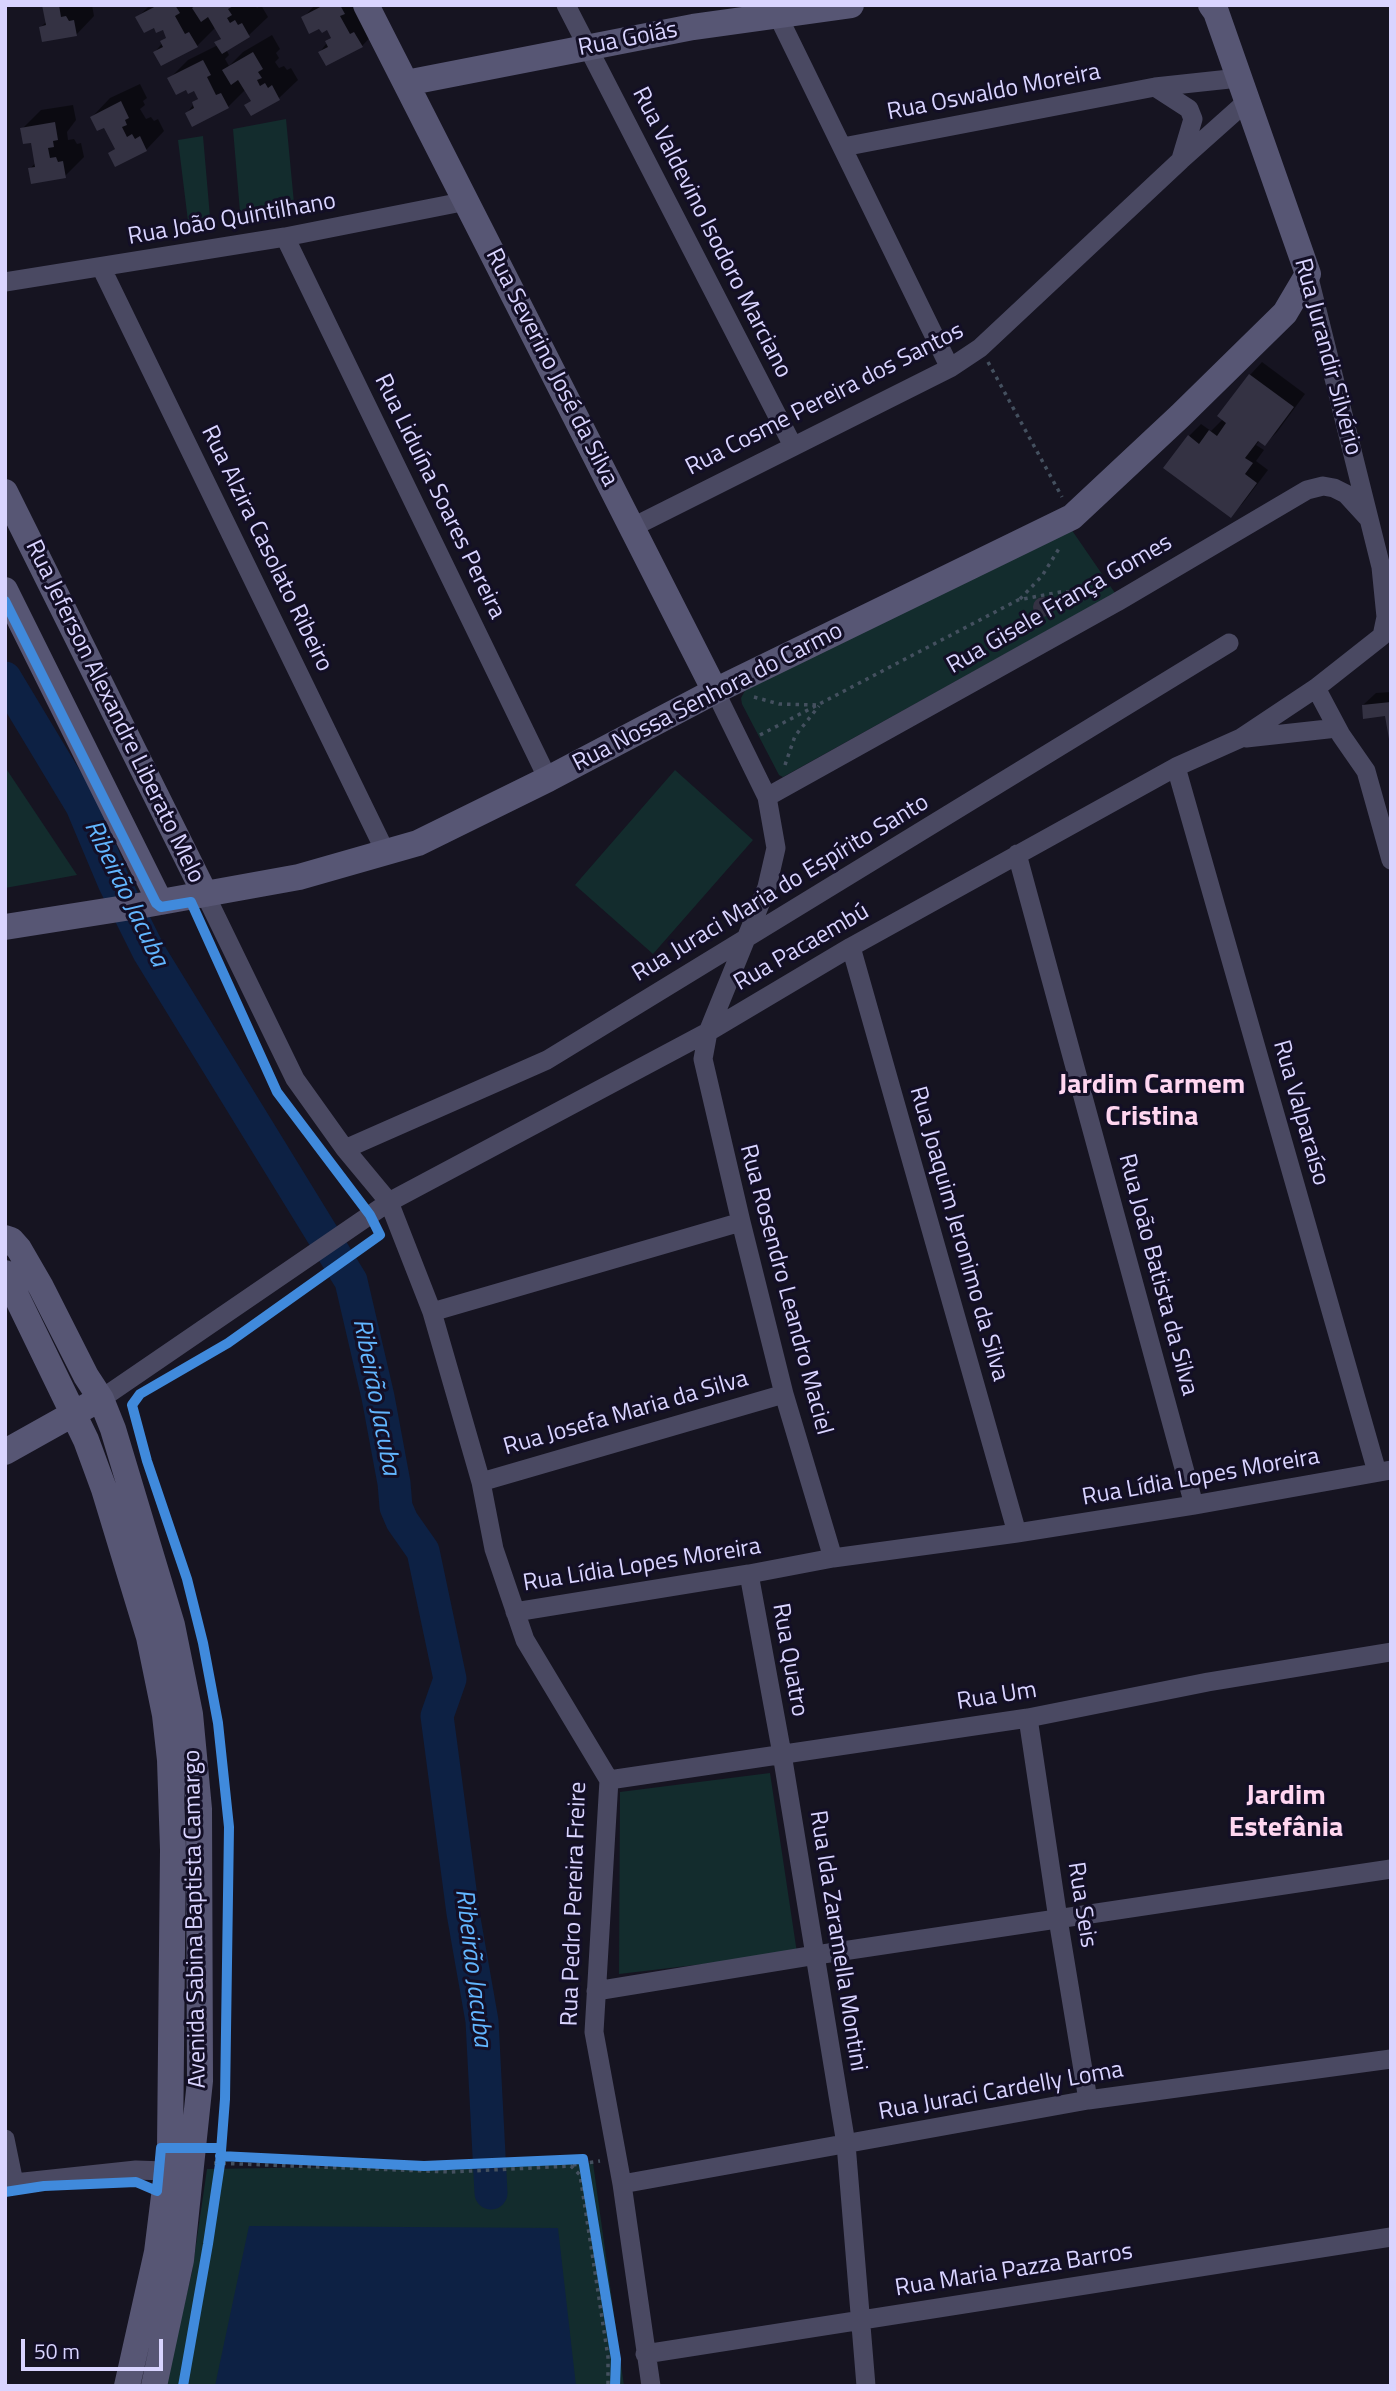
<!DOCTYPE html>
<html>
<head>
<meta charset="utf-8">
<style>
  body { margin:0 }
  #map { position:relative; width:1396px; height:2391px; overflow:hidden; background:#161421; font-family:"Titillium Web",sans-serif }
  canvas { display:block }
  .frame { position:absolute; inset:0; border:7px solid #d9d4ff; pointer-events:none }
  .scale { position:absolute; left:21px; top:2339px; width:142px; height:32px; box-sizing:border-box; border:4px solid #d9d4ff; border-top:0; padding-left:9px; font-size:21px; line-height:24px; white-space:nowrap; color:#d9d4ff; -webkit-text-stroke:5px #130f26; paint-order:stroke }
</style>
</head>
<body>
<div id="map">
<canvas width="1396" height="2391"></canvas>
<div class="frame"></div>
<div class="scale">50 m</div>
</div>
<script>
const ctx = document.querySelector('canvas').getContext('2d');
ctx.lineJoin = 'round';
function paint(path, color) { ctx.fillStyle = color; ctx.fill(path, 'evenodd'); }
const poly = rows => new Path2D(rows.map(r => 'M' + r).join(''));
function trace(path, color, width, dash) { ctx.strokeStyle = color; ctx.lineWidth = width; ctx.lineCap = dash ? 'butt' : 'round'; ctx.setLineDash(dash || []); ctx.stroke(path); }
function drawText(font, color, halo, rows, align = 'center') {
  ctx.font = font + ' "Titillium Web",sans-serif'; ctx.lineWidth = 6; ctx.setLineDash([]); ctx.textBaseline = 'middle'; ctx.strokeStyle = halo; ctx.fillStyle = color; for (const [text, x, y, turn = 0] of rows) {
    ctx.save(); ctx.translate(x, y); ctx.rotate((+turn || 0) * Math.PI / 180); ctx.textAlign = isNaN(turn) ? turn : align; if (halo) ctx.strokeText(text, 0, 0); ctx.fillText(text, 0, 0); ctx.restore();
  }
}
const green = poly([
  [286,119,294,203,240,212,233,129],
  [203,136,210,217,188,221,178,140],
  [1069,526,1115,593,783,777,779,775,742,704,741,698,747,687],
  [5,767,77,875,5,888],
  [675,770,753,840,653,954,575,885],
  [770,1773,797,1953,619,1974,620,1792],
  [593,2163,624,2386,165,2386,192,2272,207,2169]
]);
const water = poly([
  [249,2226,558,2228,576,2386,215,2386]
]);
const shadow = poly([
  [44,5,92,5,94,16,76,35,41,27,47,21],
  [150,5,255,5,257,8,261,5,268,17,249,35,226,49,229,55,225,59,229,66,243,52,272,35,280,49,276,53,279,58,275,62,279,68,284,66,287,70,291,68,298,80,279,98,252,114,252,100,246,89,228,107,187,113,199,97,195,89,169,79,188,60,218,45,217,43,222,37,216,27,197,46,155,52,168,36,163,28,138,17],
  [315,5,362,5,380,27,362,46,320,52,332,36,328,28,303,18],
  [140,84,147,98,143,101,145,105,140,109,146,119,151,117,154,121,158,119,164,131,146,150,110,153,116,148,105,125,92,117,110,98],
  [73,105,76,120,67,132,68,140,74,139,77,144,81,143,84,157,65,176,30,169,36,162,32,141,22,129,41,110],
  [1262,362,1305,394,1277,432,1265,444,1260,440,1256,445,1264,450,1256,461,1268,470,1243,503,1231,515,1189,436,1201,424,1211,431,1224,418,1250,375],
  '1035 605a9 9 0 1 1 18 0a9 9 0 1 1-18 0Z',
  [1391,692,1391,737,1387,714,1363,705,1376,693]
]);
const river = poly([
  [5,678,82,806,114,882,149,952,351,1281,378,1397,394,1483,396,1507,402,1521,423,1551,450,1679,437,1716,463,1913,482,2021,491,2193]
]);
const building = poly([
  [42,5,59,5,61,17,66,16,69,21,74,20,77,36,42,42,39,27,46,25],
  [158,5,175,5,180,13,175,16,185,34,189,32,198,47,161,66,153,52,163,47,160,41,166,38,163,30,156,33,154,28,144,33,135,17],
  [196,5,235,5,228,9,232,15,227,18,230,23,235,20,238,25,242,23,250,37,222,54,214,42,221,39,208,17,201,22,192,8],
  [324,5,340,5,345,14,340,16,350,34,354,32,363,47,326,66,318,52,328,47,325,41,331,38,327,30,322,33,319,29,309,34,301,17],
  [253,52,263,69,258,72,262,78,257,80,260,86,265,83,268,88,272,85,280,100,251,116,244,105,251,101,238,80,231,85,222,70],
  [203,60,211,75,207,77,216,95,221,93,229,108,192,127,185,113,194,108,192,102,198,99,194,91,188,94,186,90,176,95,167,78],
  [121,101,129,118,125,120,127,125,122,127,127,137,132,134,135,139,140,136,147,151,115,167,108,153,115,149,104,128,97,131,90,117],
  [55,122,58,140,53,141,54,147,48,148,50,158,56,157,58,162,63,161,66,178,31,184,28,168,35,167,31,143,23,144,20,128],
  [1249,374,1294,407,1265,446,1258,441,1245,458,1253,463,1245,474,1257,483,1231,518,1163,468,1188,435,1199,444,1209,430,1217,436,1226,423,1217,416],
  '1033 607a10 10 0 1 1 20 0a10 10 0 1 1-20 0Z',
  [1391,702,1391,739,1389,739,1385,716,1363,719,1362,705]
]);
const path = poly([
  [988,362,1062,497],
  [1020,599,1042,576,1060,547],
  [754,697,779,704,818,705],
  [760,735,1018,600,1060,592,1095,591],
  [785,765,795,736,819,706],
  [214,2163,451,2172,571,2166,580,2175,608,2357,608,2386],
  [573,2165,600,2161]
]);
const street = poly([
  [566,5,793,446],
  [777,14,950,368],
  [1155,87,1189,109,1193,119,1181,159],
  [843,147,1155,87,1239,78],
  [285,237,548,779],
  [101,267,386,853],
  [5,282,285,237,467,201],
  [631,528,950,368,980,348,1181,160,1246,102],
  [1316,688,1341,735,1366,771,1391,860],
  [715,691,767,797,776,848,767,887,708,1032,703,1059,741,1222,784,1394,833,1558],
  [1246,738,1337,728],
  [1176,767,1377,1472],
  [767,797,1117,602,1307,490,1323,486,1334,488,1346,494,1368,518],
  [1017,854,1194,1505],
  [205,894,295,1079,345,1149,389,1202,432,1312,481,1482,494,1549,525,1640,609,1780,594,2032,622,2184,651,2386],
  [851,947,1017,1533],
  [345,1149,547,1060,1229,643],
  [432,1312,741,1222],
  [101,1399,389,1202,708,1032,851,947,1176,767,1241,738,1316,688,1382,636,1386,617,1381,567,1308,274],
  [481,1482,784,1394],
  [749,1574,782,1754,846,2144,866,2386],
  [515,1612,749,1574,833,1558,1017,1533,1194,1505,1391,1470],
  [1028,1718,1058,1919,1088,2100],
  [609,1780,1028,1718,1208,1682,1391,1652],
  [596,1991,816,1955,1391,1869],
  [5,2139,14,2183],
  [5,2184,136,2170,165,2171],
  [622,2184,1088,2100,1391,2059],
  [645,2354,1391,2237]
]);
const secondary = poly([
  [366,5,715,691],
  [406,83,693,27,851,5],
  [5,492,205,894],
  [5,590,160,902],
  [5,927,144,905,299,877,418,843,548,779,715,691,1072,517,1180,416,1285,313,1308,274,1216,12,1211,5],
  [5,1238,11,1240,19,1249,41,1287,86,1376,101,1399,113,1429,172,1625,190,1714,199,1809,200,2081,181,2260,154,2386],
  [5,1273,86,1440,104,1489,149,1637,165,1715,170,1760,173,1850,170,2148,157,2252,127,2386],
  [5,1452,89,1405]
]);
const cycleway = poly([
  [5,601,156,903,161,907,191,902,277,1092,370,1215,380,1235,228,1343,140,1394,132,1405,147,1461,187,1579,203,1643,218,1723,229,1827,225,2099,220,2164,208,2244,183,2386],
  [220,2156,424,2166,583,2159,616,2359,615,2386],
  [5,2192,44,2186,136,2182,157,2191,161,2148,220,2148]
]);
const streetNames = [
  ["Rua Goiás",628,40,-11],
  ["Rua Oswaldo Moreira",994,93,-11],
  ["Rua João Quintilhano",232,220,-10],
  ["Rua Valdevino Isodoro Marciano",711,233,63],
  ["Rua Jurandir Silvério",1327,357,75],
  ["Rua Severino José da Silva",551,368,63],
  ["Rua Cosme Pereira dos Santos",825,400,-27],
  ["Rua Liduína Soares Pereira",439,497,64],
  ["Rua Alzira Casolato Ribeiro",266,549,64],
  ["Rua Gisele França Gomes",1060,605,-30],
  ["Rua Nossa Senhora do Carmo",708,698,-27],
  ["Rua Jeferson Alexandre Liberato Melo",114,712,64],
  ["Rua Juraci Maria do Espírito Santo",781,889,-31],
  ["Rua Pacaembú",802,948,-30],
  ["Rua Valparaíso",1300,1113,74],
  ["Rua Joaquim Jeronimo da Silva",958,1234,74],
  ["Rua João Batista da Silva",1157,1275,75],
  ["Rua Rosendro Leandro Maciel",785,1290,75],
  ["Rua Josefa Maria da Silva",626,1414,-16],
  ["Rua Lídia Lopes Moreira",1201,1478,-10],
  ["Rua Lídia Lopes Moreira",642,1566,-9],
  ["Rua Quatro",789,1660,80],
  ["Rua Um",997,1697,-9],
  ["Rua Pedro Pereira Freire",575,1904,-88],
  ["Rua Seis",1081,1905,81],
  ["Avenida Sabina Baptista Camargo",196,1919,-91],
  ["Rua Ida Zaramella Montini",837,1941,81],
  ["Rua Juraci Cardelly Loma",1001,2092,-10],
  ["Rua Maria Pazza Barros",1014,2271,-9]
];
const waterNames = [
  ["Ribeirão Jacuba",125,894,64],
  ["Ribeirão Jacuba",375,1397,79],
  ["Ribeirão Jacuba",472,1968,83]
];
const quarterNames = [
  ["Jardim Carmem",1152,1086],
  ["Cristina",1152,1118],
  ["Jardim",1286,1797],
  ["Estefânia",1286,1829]
];
paint(green, '#132c2d');
paint(water, '#0d2144');
paint(shadow, '#0007');
trace(river, '#0d2144', 33);
paint(building, '#343243');
trace(path, '#44505f', 3.5, [3.5, 5]);
trace(street, '#4a4962', 19);
trace(secondary, '#575674', 26);
trace(cycleway, '#408adc', 10);
drawText('24px', '#d9d4ff', '#130f26', streetNames);
drawText('italic 26px', '#62b6ff', '#130f26', waterNames);
drawText('bold 28px', '#ffd6f0', '#130f26', quarterNames);
</script>
</body>
</html>
